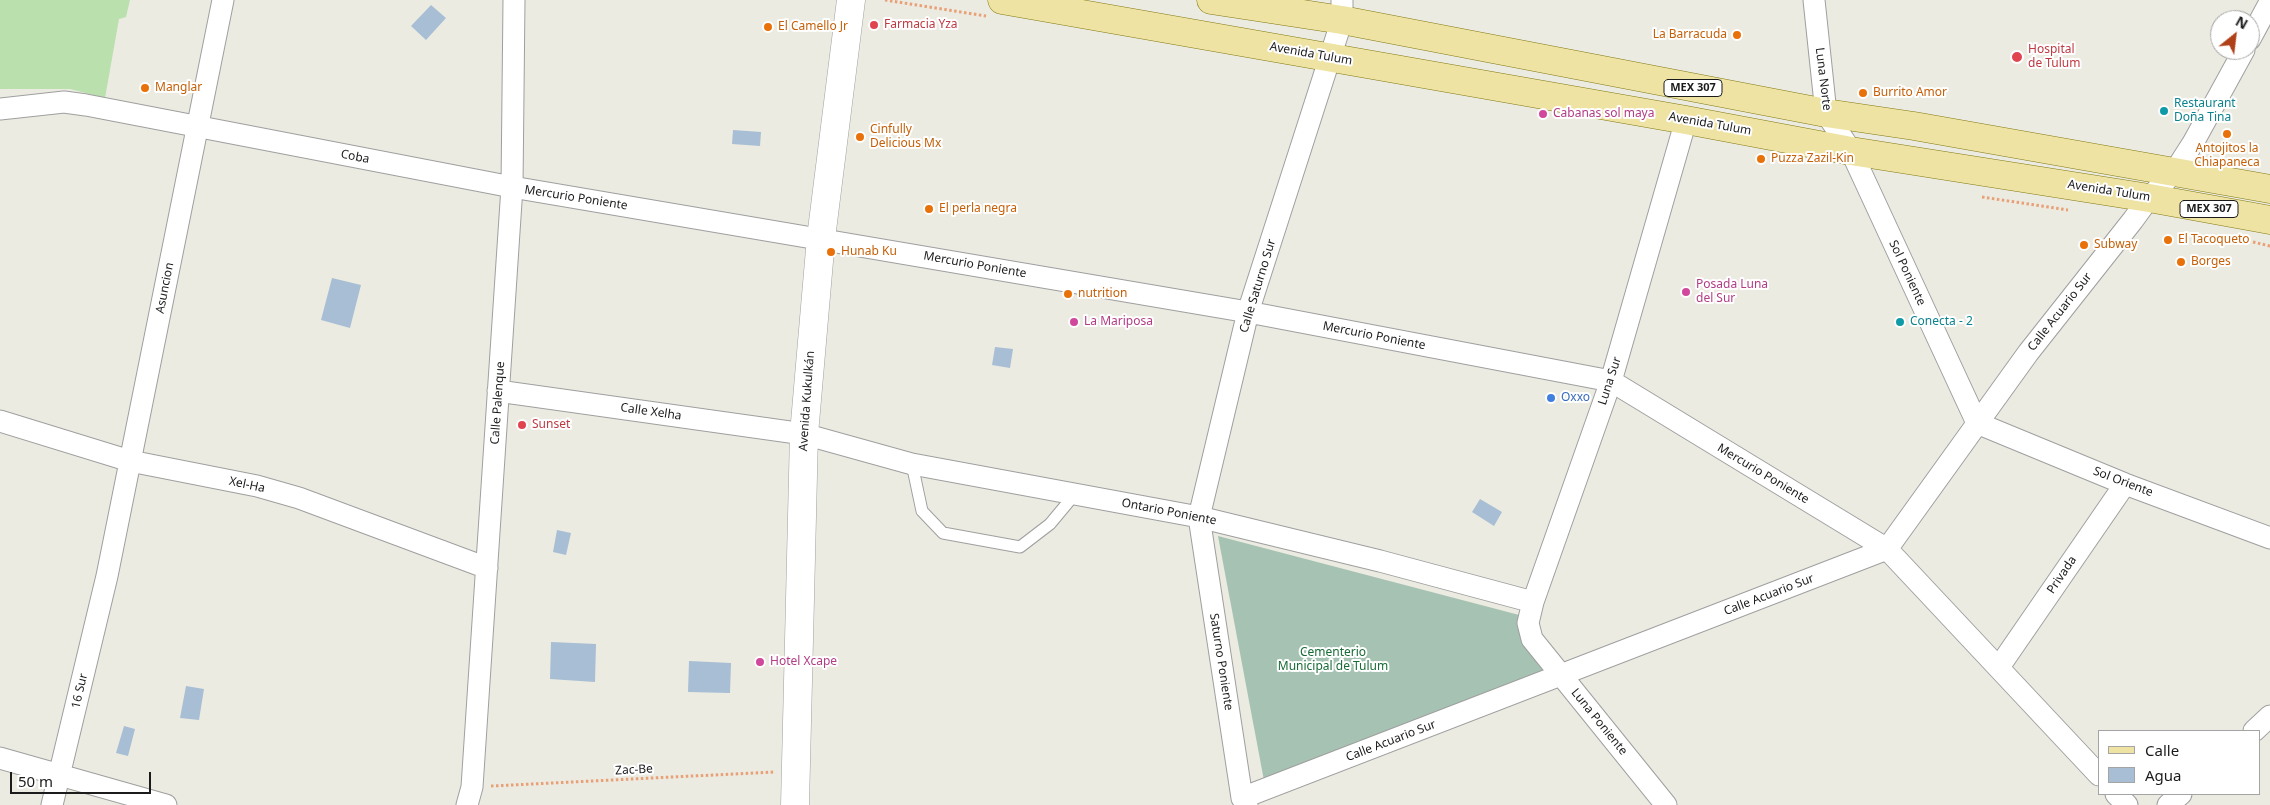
<!DOCTYPE html>
<html>
<head>
<meta charset="utf-8">
<style>
  body { margin:0 }
  #map { position:relative; width:2270px; height:805px; overflow:hidden; background:#ecebe2; font-family:"Noto Sans",sans-serif }
  canvas { display:block }
  .legend { position:absolute; left:2098px; top:730px; width:162px; height:65px; box-sizing:border-box; background:#fff; border:1px solid #a4a4a4; margin:0; padding:6px 9px; list-style:none; font-size:15px; color:#1b1b1b }
  .legend li { display:flex; align-items:center; gap:10px; height:25px }
  .legend b { width:25px; border:1px solid #a4a4a4 }
  .north { position:absolute; left:2210px; top:10px; width:50px; height:50px; box-sizing:border-box; background:#fff; border:1px solid #a4a4a4; border-radius:50%; rotate:29deg; font-size:14px; font-weight:700; line-height:20px; text-align:center; color:#1b1b1b }
  .north::after { content:''; display:block; margin:auto; width:18px; height:22px; background:#af4018; clip-path:polygon(50% 0,100% 100%,50% 72%,0 100%) }
  .scale { position:absolute; left:10px; top:772px; width:141px; height:22px; box-sizing:border-box; border:2px solid #1b1b1b; border-top:0; padding-left:6px; font-size:15px; line-height:18px; white-space:nowrap; color:#1b1b1b; -webkit-text-stroke:4px #fff; paint-order:stroke }
</style>
</head>
<body>
<div id="map">
<canvas width="2270" height="805"></canvas>
<ul class="legend">
<li><b style="height:6px;background:#efe3a3"></b>Calle</li>
<li><b style="height:14px;background:#a7bed4"></b>Agua</li>
</ul>
<div class="north">N</div>
<div class="scale">50 m</div>
</div>
<script>
const ctx = document.querySelector('canvas').getContext('2d');
ctx.lineJoin = 'round';
function paint(path, color) { ctx.fillStyle = color; ctx.fill(path, 'evenodd'); }
const poly = rows => new Path2D(rows.map(r => 'M' + r).join(''));
function trace(path, color, width, dash) { ctx.strokeStyle = color; ctx.lineWidth = width; ctx.lineCap = dash ? 'butt' : 'round'; ctx.setLineDash(dash || []); ctx.stroke(path); }
function drawText(font, color, halo, rows, align = 'center') {
  ctx.font = font + ' "Noto Sans",sans-serif'; ctx.lineWidth = 4; ctx.setLineDash([]); ctx.textBaseline = 'middle'; ctx.strokeStyle = halo; ctx.fillStyle = color; for (const [text, x, y, turn = 0] of rows) {
    ctx.save(); ctx.translate(x, y); ctx.rotate((+turn || 0) * Math.PI / 180); ctx.textAlign = isNaN(turn) ? turn : align; if (halo) ctx.strokeText(text, 0, 0); ctx.fillText(text, 0, 0); ctx.restore();
  }
}
const grass = poly([
  [0,0,130,0,126,17,119,19,105,98,70,89,0,89]
]);
const cemetery = poly([
  [1218,536,1523,616,1548,669,1265,786]
]);
const water = poly([
  [431,5,446,18,426,40,411,26],
  [733,130,761,132,760,146,732,144],
  [332,278,361,285,350,328,321,320],
  [995,347,1013,349,1010,368,992,365],
  [1480,499,1502,512,1494,526,1472,512],
  [557,530,571,533,566,555,553,552],
  [551,642,596,644,595,682,550,679],
  [689,661,731,663,730,693,688,692],
  [186,686,204,689,199,720,180,718],
  [124,726,135,729,128,756,116,753]
]);
const path = poly([
  [885,0,986,16],
  [1982,197,2068,210],
  [2253,242,2270,246],
  [491,786,774,772]
]);
const service = poly([
  [912,464,922,511,943,533,1020,547,1050,524,1075,494]
]);
const minor = poly([
  [1814,0,1826,113,1851,151,1977,423,2125,484,2270,538],
  [2250,39,2270,2],
  [0,109,64,102,86,105,512,187,1248,312,1611,381,1887,549,2099,775],
  [498,391,804,434,912,464,1199,517,1380,561,1533,602],
  [0,421,130,461,257,486,299,498,487,568],
  [1999,667,2125,484],
  [2254,731,2270,716],
  [0,758,166,805],
  [2116,794,2127,805],
  [1242,798,1887,549,2028,353,2133,220,2149,198,2175,171,2193,143,2244,50],
  [52,805,107,576,223,0],
  [467,805,472,787,512,187,514,0],
  [1247,805,1242,798,1199,517,1248,312,1342,20,1342,0],
  [1666,805,1532,639,1528,623,1533,602,1611,381,1686,120],
  [2168,805,2181,794]
]);
const tertiary = poly([
  [795,805,804,434,821,238,851,0]
]);
const primary = poly([
  [1002,0,1686,120,1851,151,2149,198,2270,220],
  [1211,0,1342,20,1826,113,1914,126,2270,189]
]);
const markers = [
  [874,25,5,"#e0444e"],
  [768,27,5,"#e8710a"],
  [1737,35,5,"#e8710a"],
  [2017,57,6,"#e0444e"],
  [145,88,5,"#e8710a"],
  [1863,93,5,"#e8710a"],
  [2164,111,5,"#0f9aa8"],
  [1543,114,5,"#d1479c"],
  [2227,134,5,"#e8710a"],
  [860,137,5,"#e8710a"],
  [1761,159,5,"#e8710a"],
  [929,209,5,"#e8710a"],
  [2168,240,5,"#e8710a"],
  [2084,245,5,"#e8710a"],
  [831,252,5,"#e8710a"],
  [2181,262,5,"#e8710a"],
  [1686,292,5,"#d1479c"],
  [1068,294,5,"#e8710a"],
  [1074,322,5,"#d1479c"],
  [1900,322,5,"#0f9aa8"],
  [1551,398,5,"#3f7fe0"],
  [522,425,5,"#e0444e"],
  [760,662,5,"#d1479c"]
];
const shields = [
  [1693,88,58],
  [2209,209,58]
];
const shieldNames = [
  ["MEX 307",1693,88],
  ["MEX 307",2209,209]
];
const healthNames = [
  ["Farmacia Yza",884,25],
  ["Hospital",2028,50],
  ["de Tulum",2028,64],
  ["Sunset",532,425]
];
const foodNames = [
  ["El Camello Jr",778,27],
  ["La Barracuda",1727,35,"right"],
  ["Manglar",155,88],
  ["Burrito Amor",1873,93],
  ["Cinfully",870,130],
  ["Delicious Mx",870,144],
  ["Antojitos la",2227,149,"center"],
  ["Chiapaneca",2227,163,"center"],
  ["Puzza Zazil-Kin",1771,159],
  ["El perla negra",939,209],
  ["El Tacoqueto",2178,240],
  ["Subway",2094,245],
  ["Hunab Ku",841,252],
  ["Borges",2191,262],
  ["nutrition",1078,294]
];
const streetNames = [
  ["Avenida Tulum",1311,54,10],
  ["Luna Norte",1823,79,83],
  ["Avenida Tulum",1710,124,10],
  ["Coba",355,157,11],
  ["Avenida Tulum",2109,191,9],
  ["Mercurio Poniente",576,198,9],
  ["Mercurio Poniente",975,265,10],
  ["Sol Poniente",1907,273,65],
  ["Calle Saturno Sur",1258,286,-73],
  ["Asuncion",165,288,-79],
  ["Calle Acuario Sur",2060,312,-52],
  ["Mercurio Poniente",1374,336,11],
  ["Luna Sur",1610,381,-72],
  ["Avenida Kukulkán",807,401,-86],
  ["Calle Palenque",498,403,-86],
  ["Calle Xelha",651,412,8],
  ["Mercurio Poniente",1763,474,31],
  ["Sol Oriente",2123,482,21],
  ["Xel-Ha",247,485,12],
  ["Ontario Poniente",1169,512,11],
  ["Privada",2062,575,-56],
  ["Calle Acuario Sur",1769,595,-21],
  ["Saturno Poniente",1221,662,81],
  ["16 Sur",80,691,-77],
  ["Luna Poniente",1599,722,51],
  ["Calle Acuario Sur",1391,741,-21],
  ["Zac-Be",634,770,-3]
];
const cultureNames = [
  ["Restaurant",2174,104],
  ["Doña Tina",2174,118],
  ["Conecta - 2",1910,322]
];
const hotelNames = [
  ["Cabanas sol maya",1553,114],
  ["Posada Luna",1696,285],
  ["del Sur",1696,299],
  ["La Mariposa",1084,322],
  ["Hotel Xcape",770,662]
];
const shopNames = [
  ["Oxxo",1561,398]
];
const parkNames = [
  ["Cementerio",1333,653],
  ["Municipal de Tulum",1333,667]
];
paint(grass, '#b9e0ad');
paint(cemetery, '#a6c2b2');
paint(water, '#a7bed4');
trace(service, '#9f9f9f', 13);
trace(minor, '#9f9f9f', 23);
trace(tertiary, '#9f9f9f', 29);
trace(primary, '#817a12', 29);
trace(path, '#e8a077', 3, [2.5, 2.5]);
trace(service, '#fff', 11);
trace(minor, '#fff', 21);
trace(tertiary, '#fff', 28);
trace(primary, '#efe3a3', 28);
for (const [x, y, r, color] of markers) { const dot = new Path2D(); dot.arc(x, y, r, 0, 2 * Math.PI); ctx.fillStyle = color; ctx.fill(dot); trace(dot, '#fff', 2); }
for (const [x, y, w] of shields) { const box = new Path2D(); box.roundRect(x - w / 2, y - 8.5, w, 17, 4); ctx.fillStyle = '#fff'; ctx.fill(box); trace(box, '#1b1b1b', 1); }
drawText('bold 11px', '#1b1b1b', null, shieldNames);
drawText('12px', '#be3a42', '#fff', healthNames, 'left');
drawText('12px', '#c56008', '#fff', foodNames, 'left');
drawText('12px', '#1b1b1b', '#fff', streetNames);
drawText('12px', '#0d838f', '#fff', cultureNames, 'left');
drawText('12px', '#b23c85', '#fff', hotelNames, 'left');
drawText('12px', '#366cbe', '#fff', shopNames, 'left');
drawText('12px', '#186b35', '#fff', parkNames);
</script>
</body>
</html>
